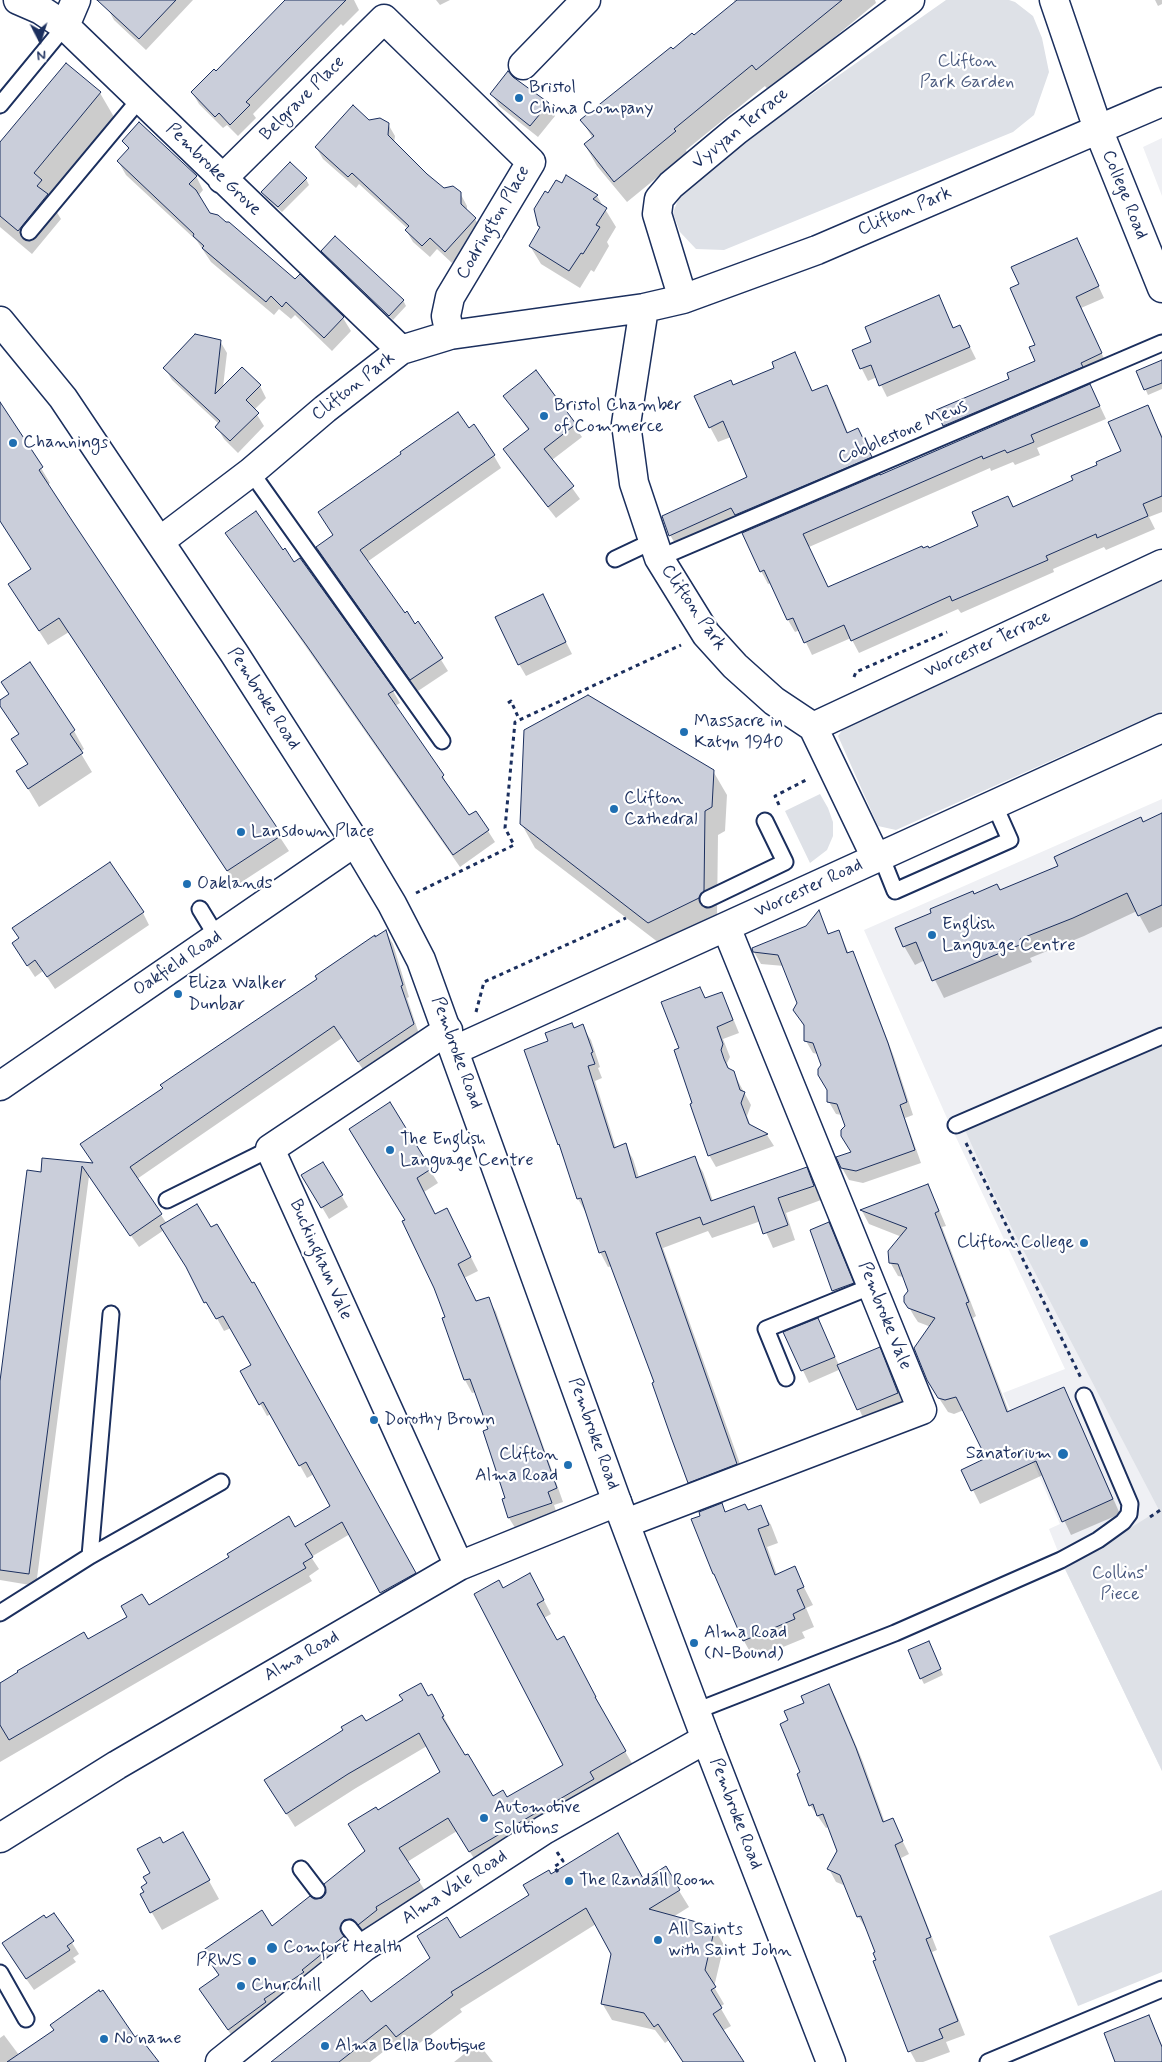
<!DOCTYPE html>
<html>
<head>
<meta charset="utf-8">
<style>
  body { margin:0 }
  #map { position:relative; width:1162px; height:2062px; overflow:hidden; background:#fff; font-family:Mynerve,sans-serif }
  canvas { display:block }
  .north { position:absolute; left:15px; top:15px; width:50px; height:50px; -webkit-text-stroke:4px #fff; paint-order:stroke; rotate:175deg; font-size:14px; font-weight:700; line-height:20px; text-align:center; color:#1b2f5e }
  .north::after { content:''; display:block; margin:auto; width:18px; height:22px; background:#1b2f5e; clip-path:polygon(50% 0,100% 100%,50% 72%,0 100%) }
</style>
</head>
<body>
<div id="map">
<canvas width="1162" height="2062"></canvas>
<div class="north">N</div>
</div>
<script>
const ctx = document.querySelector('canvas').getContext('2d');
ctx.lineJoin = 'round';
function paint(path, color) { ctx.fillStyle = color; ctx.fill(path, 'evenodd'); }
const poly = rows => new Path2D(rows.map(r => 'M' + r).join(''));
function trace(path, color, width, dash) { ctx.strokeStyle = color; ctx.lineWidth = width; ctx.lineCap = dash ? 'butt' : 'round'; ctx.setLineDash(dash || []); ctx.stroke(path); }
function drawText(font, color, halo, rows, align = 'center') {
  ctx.font = font + ' Mynerve,sans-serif'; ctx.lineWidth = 4.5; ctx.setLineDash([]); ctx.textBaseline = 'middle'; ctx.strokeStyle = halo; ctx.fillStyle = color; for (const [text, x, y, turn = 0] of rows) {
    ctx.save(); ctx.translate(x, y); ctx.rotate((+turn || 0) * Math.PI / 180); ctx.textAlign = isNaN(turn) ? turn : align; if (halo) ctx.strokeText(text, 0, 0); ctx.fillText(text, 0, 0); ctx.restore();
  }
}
const built = poly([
  [1162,138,1162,196,1143,147],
  [1162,799,1162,1771,1065,1569,1049,1529,1060,1524,1003,1393,1065,1369,946,1116,864,930]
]);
const green = poly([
  [946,0,1009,0,1015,2,1033,16,1042,38,1049,72,1034,115,1013,132,724,250,696,249,680,232,673,213,684,184],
  [1162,575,1162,711,896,830,878,826,838,736,848,722],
  [820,794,828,808,833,822,833,836,827,850,810,863,785,811],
  [1162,1044,1162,1771,1065,1569,1159,1510,993,1192,965,1130],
  [1162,1890,1162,1972,1078,2006,1049,1936]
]);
const shadow = poly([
  [108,0,193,0,146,50,114,20,108,9],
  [287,0,354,0,359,10,343,26,341,24,253,114,256,118,238,136,227,125,223,128,199,104,192,92,216,73],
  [436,0,450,0,440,5],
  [734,0,875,0,876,3,769,91,765,86,686,150,687,153,627,202,597,166,585,145,593,139,582,120,693,37,735,3],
  [1155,0,1162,0,1162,4,1158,6],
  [512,77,548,104,555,116,538,137,499,106,492,94],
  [100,93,114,117,50,195,55,204,53,206,61,219,32,254,0,227,0,144],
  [369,121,388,124,395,136,394,143,443,189,460,193,467,206,467,211,475,219,482,231,452,263,437,249,430,257,413,242,406,230,408,229,359,184,356,188,323,159,316,147],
  [124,141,196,176,203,190,198,196,209,214,343,318,351,331,332,351,295,315,291,319,279,309,274,315,211,262,197,241,126,175,118,161,129,150],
  [567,177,597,196,616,227,607,242,609,246,594,272,591,270,580,288,541,264,530,246,541,229,539,225,549,194,562,185],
  [306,179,309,185,282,212,266,198,263,192],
  [1077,240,1104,298,1081,308,1107,365,951,437,938,410,1011,380,1037,362,1037,345,1020,284],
  [323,251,403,300,406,306,393,320,326,257],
  [938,296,954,329,960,327,976,359,887,397,877,377,868,381,853,351,873,343],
  [220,341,227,353,223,387,260,386,266,398,254,410,264,426,238,453,224,439,217,427,219,424,172,380,165,368],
  [794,354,813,392,827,386,835,401,848,433,858,429,879,472,744,530,740,523,679,550,670,535,749,478,731,437,718,442,710,427,733,386,776,368],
  [1162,362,1162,389,1148,395,1138,372],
  [536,372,582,437,552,460,580,499,556,518,512,462,505,450,529,431,505,396],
  [1090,385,1106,419,1037,448,1040,455,1015,465,1013,462,991,471,990,468,809,547,828,588,923,550,929,549,980,527,1008,497,1014,508,1074,481,1122,452,1147,407,1162,435,1162,512,1149,517,1155,529,1106,550,1104,547,1053,569,1054,572,961,613,958,609,859,653,851,638,812,655,800,630,795,632,788,620,771,583,768,584,761,571,744,533],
  [0,420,41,468,50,483,47,485,72,523,289,851,237,885,69,632,48,645,9,584,32,570,0,520],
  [469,430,494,456,501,468,367,562,404,614,415,625,418,623,448,671,418,691,318,548],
  [227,534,283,552,294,564,300,560,393,691,400,703,395,706,443,776,449,789,469,817,488,831,495,842,460,867],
  [549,608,572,654,526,676,519,664],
  [29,664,74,731,84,749,80,752,92,772,39,807,18,772,28,765,13,740,20,735,0,704,0,701,10,695],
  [713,771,727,795,725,831,718,835,717,915,712,922,663,946,535,848,521,823],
  [1162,817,1162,927,1149,933,1137,911,1084,936,1030,958,1032,962,944,998,925,960,915,965,904,946,974,895,1000,891,1060,866,1143,823],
  [818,912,829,935,839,931,849,954,852,953,859,965,894,1057,913,1115,905,1118,921,1163,863,1183,849,1180,842,1168,852,1153,846,1126,842,1115,836,1114,829,1102,829,1091,822,1065,818,1054,813,1053,806,1041,805,1028,794,1010,799,1003,784,966,761,964,754,952,807,927],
  [143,913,149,925,55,989,43,971,35,977,13,944],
  [386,932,393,944,409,997,407,998,420,1037,366,1074,342,1038,137,1179,167,1224,210,1229,261,1296,422,1586,388,1604,350,1534,311,1557,319,1569,309,1576,312,1581,0,1762,0,1684,88,1641,295,1529,332,1506,314,1474,307,1478,271,1414,267,1416,242,1371,252,1365,231,1328,224,1331,214,1313,213,1314,190,1272,164,1230,139,1247,89,1176,36,1586,0,1580,0,1386,43,1159,94,1165,164,1089],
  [700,988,706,999,721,994,728,1006,739,1033,723,1039,730,1057,727,1063,729,1070,733,1072,751,1105,747,1116,751,1127,767,1135,774,1146,716,1167,709,1155,681,1049],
  [582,1026,591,1040,600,1067,598,1068,602,1078,595,1081,616,1148,625,1145,633,1159,639,1178,694,1158,703,1172,713,1201,806,1169,821,1200,786,1213,795,1240,773,1248,761,1221,712,1238,708,1231,663,1248,745,1478,697,1497,689,1482,656,1383,612,1266,608,1267,600,1252,586,1213,578,1199,559,1144,550,1042],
  [389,1104,438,1183,424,1192,435,1215,447,1210,478,1271,464,1278,477,1303,488,1298,496,1312,563,1502,554,1505,558,1517,517,1531,509,1518,507,1499,489,1430,476,1392,472,1393,465,1380,444,1319,446,1318,436,1288,406,1221],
  [323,1163,348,1207,329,1219,303,1175],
  [927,1186,935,1200,946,1226,942,1227,976,1316,973,1318,1009,1412,1063,1389,1071,1403,1120,1514,1071,1535,1043,1475,980,1504,963,1470,987,1459,964,1410,954,1414,948,1412,937,1395,931,1327,918,1322,914,1316,906,1302,909,1292,904,1277,898,1276,890,1262,902,1237,869,1224,862,1211],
  [828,1224,835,1236,860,1296,840,1302,834,1290],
  [817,1320,839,1365,879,1348,886,1360,904,1405,865,1422,841,1369,809,1383,785,1333],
  [721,1505,726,1513,748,1511,760,1507,771,1525,778,1543,767,1547,777,1575,794,1568,813,1605,806,1608,814,1627,802,1632,805,1638,754,1659,744,1641,714,1574,702,1516],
  [503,1589,538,1589,551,1614,544,1618,557,1642,571,1652,603,1711,602,1712,633,1765,478,1865,457,1831,407,1862,427,1894,367,1938,351,1934,347,1944,237,2043,209,2003,220,1976,204,1952,272,1928,314,1900,323,1899,367,1852,377,1812,442,1773,427,1746,356,1788,295,1827,274,1794,365,1723,432,1696,451,1730,449,1731,492,1797,507,1799,565,1765],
  [931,1648,943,1675,924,1684,921,1678],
  [829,1685,836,1698,863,1762,885,1823,892,1820,909,1854,901,1858,937,1950,932,1952,965,2035,946,2042,950,2052,923,2062,916,2062,910,2051,875,1961,877,1960,877,1953,868,1929,866,1929,858,1916,846,1886,836,1882,829,1869,838,1851,829,1827,826,1828,810,1805,799,1774,802,1773,789,1721,806,1703],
  [163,1844,193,1852,219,1899,162,1930,141,1894,146,1892],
  [665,1868,689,1907,673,1917,714,1928,724,1945,714,1987,724,2004,720,2007,731,2026,722,2031,743,2062,683,2062,669,2040,665,2043,655,2030,612,2020,602,2003,612,1954,596,1924,460,2009,462,2012,406,2053,397,2041,370,2062,273,2062,370,2004,460,1939,531,1895,550,1875,644,1881],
  [54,1914,79,1954,73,1958,76,1962,34,1990,10,1956],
  [1148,2017,1162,2045,1162,2062,1117,2062],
  [55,2030,135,2039,158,2062,0,2062,0,2038,4,2035,19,2055],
  [478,2043,493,2062,454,2062]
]);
const building = poly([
  [97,0,176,0,139,39,97,0],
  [285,0,346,0,246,102,250,105,230,125,219,113,215,117,191,92,214,69,216,71,285,0],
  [737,0,842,0,756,70,752,65,674,129,676,131,614,182,584,144,594,136,580,120,671,47,673,49,692,33,694,35,737,0],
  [66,63,101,92,34,173,42,180,37,186,48,194,18,231,0,216,0,142,66,63],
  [508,71,513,77,549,103,530,126,490,94,508,71],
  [353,105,369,120,380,118,389,123,388,135,427,174,444,188,453,186,461,192,461,204,476,218,445,252,430,238,422,246,405,230,409,226,352,173,348,177,315,147,353,105],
  [139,122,197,176,189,184,196,190,210,213,218,215,226,222,229,222,295,279,300,274,344,317,324,338,286,302,282,307,271,296,266,302,202,248,204,246,193,236,194,234,117,161,129,148,122,141,139,122],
  [290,162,307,178,278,207,261,192,290,162],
  [566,175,598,195,593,199,607,208,596,225,600,227,583,254,581,253,569,271,529,246,540,227,538,226,534,209,545,191,548,193,556,180,562,183,566,175],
  [335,236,404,300,389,316,321,251,335,236],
  [1077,238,1099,286,1076,297,1102,353,1081,363,1083,367,943,426,936,410,1009,379,1007,373,1035,361,1029,347,1035,345,1010,288,1019,284,1011,267,1077,238],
  [939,295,953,328,960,325,970,347,879,386,871,365,860,369,852,350,871,342,865,327,939,295],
  [195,334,221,340,215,394,242,367,261,385,246,400,259,413,230,441,215,427,220,421,163,368,195,334],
  [795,352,812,391,827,385,847,433,858,428,872,457,735,515,731,508,669,536,662,516,747,477,723,421,709,428,694,396,731,380,733,385,774,368,772,362,795,352],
  [1162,360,1162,383,1144,390,1136,371,1162,360],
  [536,370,576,424,544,449,574,486,548,507,503,449,529,429,503,396,536,370],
  [1090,384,1100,406,1031,435,1034,442,1007,453,1005,450,983,459,982,456,803,534,828,587,922,546,923,548,928,546,929,548,978,526,972,512,1008,496,1013,507,1073,480,1071,476,1097,465,1096,462,1121,451,1108,422,1148,405,1162,438,1162,496,1143,504,1148,516,1097,538,1096,534,1046,556,1048,560,952,601,950,596,851,641,844,625,804,643,793,618,787,620,764,570,760,572,742,533,880,474,880,475,1090,384],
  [0,402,43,467,39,470,73,522,282,835,227,871,59,618,39,631,8,584,31,569,0,521,0,402],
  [458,412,469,428,474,424,495,455,360,550,405,613,407,611,415,624,418,621,443,658,410,680,316,547,333,535,318,512,401,454,400,452,458,412],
  [256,511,283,550,285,548,294,562,300,558,395,690,388,694,444,775,442,777,469,815,476,811,489,830,453,855,307,646,225,533,256,511],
  [543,594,566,642,518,665,495,617,543,594],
  [30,662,75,730,70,734,83,753,28,789,16,771,28,764,11,739,19,734,0,706,0,700,9,694,1,682,30,662],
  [588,695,714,770,712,807,705,811,704,891,699,898,648,923,520,824,524,730,588,695],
  [1162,813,1162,905,1138,916,1127,893,1073,918,1020,939,1022,944,932,981,916,942,903,947,895,928,931,913,930,909,973,891,974,894,997,884,1000,890,1058,866,1054,857,1141,817,1143,822,1162,813],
  [110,862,144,912,47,977,35,960,27,966,12,943,19,938,12,928,110,862],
  [819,910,828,934,839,930,847,953,853,951,888,1043,907,1102,900,1105,915,1150,856,1171,841,1168,836,1157,851,1152,841,1136,841,1130,845,1126,837,1104,827,1102,827,1090,818,1075,818,1069,821,1065,813,1043,804,1041,804,1025,793,1010,797,1003,778,955,753,952,752,948,806,926,819,910],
  [386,930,403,985,401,986,414,1024,358,1062,334,1026,130,1167,162,1214,130,1236,82,1166,29,1574,0,1570,0,1381,27,1170,41,1172,42,1158,93,1163,80,1144,163,1088,160,1085,317,979,315,976,375,935,375,937,386,930],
  [700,987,705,998,722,992,733,1020,717,1027,723,1044,721,1050,724,1059,728,1068,734,1071,740,1090,745,1092,741,1103,749,1124,768,1134,708,1156,690,1104,692,1103,674,1050,679,1048,661,1002,700,987],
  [572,1023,574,1028,583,1024,593,1052,591,1053,595,1064,588,1066,614,1148,626,1143,636,1178,695,1156,711,1201,807,1167,814,1186,778,1198,788,1225,763,1234,754,1206,703,1225,700,1217,656,1233,737,1464,688,1483,671,1437,652,1383,654,1382,605,1251,599,1253,581,1198,577,1199,559,1144,558,1145,524,1050,548,1041,545,1033,572,1023],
  [390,1102,431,1169,417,1178,435,1214,447,1208,471,1257,458,1264,476,1301,489,1297,557,1488,548,1492,552,1503,508,1518,502,1499,505,1498,483,1431,488,1429,470,1379,464,1380,442,1318,445,1317,434,1288,402,1221,405,1220,349,1129,390,1102],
  [323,1162,343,1195,321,1208,301,1175,323,1162],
  [928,1184,939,1211,935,1213,969,1302,966,1303,1007,1412,1064,1387,1113,1499,1062,1522,1036,1461,971,1491,961,1470,986,1458,956,1397,945,1400,938,1398,927,1380,914,1348,935,1318,908,1308,904,1302,904,1296,908,1291,898,1264,889,1263,888,1251,907,1228,860,1210,928,1184],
  [197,1204,211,1227,217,1224,252,1283,254,1282,416,1573,380,1593,342,1522,305,1544,313,1557,303,1563,306,1568,9,1740,0,1725,0,1683,18,1672,17,1671,84,1632,88,1639,127,1617,121,1606,142,1594,149,1605,229,1557,227,1554,289,1516,295,1527,330,1506,306,1462,299,1466,263,1402,259,1405,240,1371,251,1365,223,1316,216,1319,206,1302,204,1303,186,1267,160,1226,197,1204],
  [829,1222,854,1283,832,1291,810,1230,829,1222],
  [818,1318,835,1357,801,1371,783,1332,818,1318],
  [880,1347,898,1393,857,1410,837,1365,880,1347],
  [722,1503,725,1512,745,1504,748,1510,761,1505,769,1525,758,1529,775,1575,795,1566,804,1587,797,1590,805,1608,793,1614,795,1619,743,1641,714,1574,713,1574,691,1519,700,1516,699,1512,722,1503],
  [530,1573,544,1600,537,1604,557,1640,564,1636,596,1697,595,1697,626,1751,590,1772,594,1779,469,1852,448,1818,399,1848,420,1880,376,1907,377,1910,358,1925,352,1919,344,1920,340,1929,344,1936,302,1970,304,1972,264,1999,266,2002,228,2030,199,1989,219,1975,202,1951,262,1910,272,1926,310,1896,314,1899,322,1898,326,1893,324,1884,365,1851,348,1824,376,1807,378,1810,440,1772,419,1733,348,1774,286,1814,264,1780,343,1730,341,1727,362,1715,366,1721,403,1700,399,1695,421,1683,428,1696,432,1694,444,1716,442,1717,465,1755,468,1754,493,1796,503,1790,507,1797,563,1765,474,1594,499,1580,503,1588,530,1573],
  [929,1641,941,1669,920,1679,908,1650,929,1641],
  [829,1684,856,1748,883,1822,893,1818,903,1841,895,1845,931,1937,926,1939,958,2021,939,2029,943,2038,908,2052,873,1961,876,1960,873,1953,875,1952,861,1916,857,1917,840,1875,827,1869,837,1851,823,1814,817,1816,813,1804,809,1806,797,1774,800,1772,780,1724,788,1720,784,1711,804,1703,801,1696,829,1684],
  [183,1832,210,1880,150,1913,140,1894,144,1892,141,1887,147,1883,143,1877,150,1873,137,1849,160,1837,163,1843,183,1832],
  [618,1833,644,1880,666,1866,680,1890,649,1909,715,1927,705,1970,716,1987,711,1990,722,2008,713,2014,744,2062,683,2062,658,2024,654,2027,644,2013,601,2004,611,1954,586,1908,451,1992,453,1995,396,2037,386,2025,339,2062,271,2062,362,1990,371,2002,430,1958,417,1936,447,1917,460,1938,529,1895,523,1885,549,1870,551,1874,618,1833],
  [54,1913,74,1941,67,1946,70,1950,26,1979,2,1943,44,1915,46,1918,54,1913],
  [99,1990,100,1992,103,1990,135,2037,138,2035,159,2062,7,2062,54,2030,50,2025,99,1990],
  [1149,2015,1162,2047,1162,2062,1115,2062,1104,2033,1149,2015]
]);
const path = poly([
  [854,677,856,672,947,632],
  [508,703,511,701,519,719],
  [779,805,775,796,808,779],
  [416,893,514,845,505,828,515,722,681,645],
  [476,1012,484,982,626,918],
  [966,1143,1081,1378],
  [1150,1517,1162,1509],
  [557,1852,563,1861,554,1867,558,1872]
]);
const lane = poly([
  [0,105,65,26],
  [29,232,139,100],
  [251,472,442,741],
  [659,558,1162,343],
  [615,559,653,541],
  [881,856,895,891,1010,840,994,804],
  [708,899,785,862,765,821],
  [200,909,217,937],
  [956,1125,1162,1036],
  [167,1200,270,1149],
  [786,1378,766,1329,872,1286],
  [90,1556,111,1314],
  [0,1613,90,1556,221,1482],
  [696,1711,895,1633,1061,1560,1098,1540,1123,1522,1129,1514,1130,1504,1084,1396],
  [301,1869,317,1890],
  [349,1928,364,1947],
  [0,1973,26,2019],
  [988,2062,1162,1989]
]);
const street = poly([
  [18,0,41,10,65,26,401,350],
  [1054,0,1098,129,1162,288],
  [65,26,76,0],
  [523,65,586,0],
  [222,179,384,19,531,162,450,297,446,316,450,335],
  [683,299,657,214,659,199,671,185,737,130,910,0],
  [644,308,626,424,634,483,659,558,706,634,735,666,774,701,813,727,876,858],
  [160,541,251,472,325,409,401,350,450,335,644,308,683,299,817,250,1162,102],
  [813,727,1162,564],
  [448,1030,270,1149,459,1566],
  [455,1050,1162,728],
  [0,1086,355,842],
  [626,1523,922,1410,726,927],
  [0,1838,117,1765,459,1566,617,1502],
  [220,2062,364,1947,544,1830,706,1739]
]);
const secondary = poly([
  [0,321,63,398,234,653,355,842,392,904,421,960,617,1502,706,1739,831,2062]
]);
const markers = [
  [519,98,5,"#1f6fb2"],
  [544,416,5,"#1f6fb2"],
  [13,443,5,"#1f6fb2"],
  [684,732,5,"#1f6fb2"],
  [614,809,5,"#1f6fb2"],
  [241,832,5,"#1f6fb2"],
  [187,884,5,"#1f6fb2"],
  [932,935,5,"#1f6fb2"],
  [178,994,5,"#1f6fb2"],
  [390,1150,5,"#1f6fb2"],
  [1084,1243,5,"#1f6fb2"],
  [374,1420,5,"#1f6fb2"],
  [1063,1454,6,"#1f6fb2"],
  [568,1465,5,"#1f6fb2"],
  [694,1643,5,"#1f6fb2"],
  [484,1818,5,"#1f6fb2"],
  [569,1881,5,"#1f6fb2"],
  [658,1940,5,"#1f6fb2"],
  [272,1948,6,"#1f6fb2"],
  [252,1961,5,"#1f6fb2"],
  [241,1986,5,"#1f6fb2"],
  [104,2039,5,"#1f6fb2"],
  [325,2046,5,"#1f6fb2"]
];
const parkNames = [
  ["Clifton",967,62],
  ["Park Garden",967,83],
  ["Collins'",1120,1574],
  ["Piece",1120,1595]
];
const poiNames = [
  ["Bristol",529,88],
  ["China Company",529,109],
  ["Bristol Chamber",554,406],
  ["of Commerce",554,427],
  ["Channings",23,443],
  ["Massacre in",694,722],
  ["Katyn 1940",694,743],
  ["Clifton",624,799],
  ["Cathedral",624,820],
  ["Lansdown Place",251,832],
  ["Oaklands",197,884],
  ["English",942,925],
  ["Language Centre",942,946],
  ["Eliza Walker",188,984],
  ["Dunbar",188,1005],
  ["The English",400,1140],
  ["Language Centre",400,1161],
  ["Clifton College",1074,1243,"right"],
  ["Dorothy Brown",384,1420],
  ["Sanatorium",1052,1454,"right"],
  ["Clifton",558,1455,"right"],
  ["Alma Road",558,1476,"right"],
  ["Alma Road",704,1633],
  ["(N-Bound)",704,1654],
  ["Automotive",494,1808],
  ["Solutions",494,1829],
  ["The Randall Room",579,1881],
  ["All Saints",668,1930],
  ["with Saint John",668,1951],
  ["Comfort Health",283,1948],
  ["PRWS",242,1961,"right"],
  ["Churchill",251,1986],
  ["No name",114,2039],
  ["Alma Bella Boutique",335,2046]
];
const streetNames = [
  ["Belgrave Place",303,99,-45],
  ["Vyvyan Terrace",741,129,-39],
  ["Pembroke Grove",213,170,44],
  ["College Road",1124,195,68],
  ["Clifton Park",905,212,-23],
  ["Codrington Place",494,223,-60],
  ["Clifton Park",354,387,-38],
  ["Cobblestone Mews",903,433,-23],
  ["Clifton Park",693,608,55],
  ["Worcester Terrace",988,645,-25],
  ["Pembroke Road",263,699,57],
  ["Worcester Road",809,889,-25],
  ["Oakfield Road",178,964,-34],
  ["Pembroke Road",456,1053,70],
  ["Buckingham Vale",320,1260,66],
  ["Pembroke Vale",884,1316,68],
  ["Pembroke Road",593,1434,70],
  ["Alma Road",302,1657,-30],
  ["Pembroke Road",735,1814,69],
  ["Alma Vale Road",455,1888,-33]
];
paint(built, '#eff0f4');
paint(green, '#dee1e7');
paint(shadow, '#0003');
paint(building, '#caceda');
trace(building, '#1b2f5e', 1);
trace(lane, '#1b2f5e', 19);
trace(street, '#1b2f5e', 31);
trace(secondary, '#1b2f5e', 31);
trace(path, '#1b2f5e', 3, [4, 4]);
trace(lane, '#fff', 15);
trace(street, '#fff', 28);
trace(secondary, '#fff', 28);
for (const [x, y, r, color] of markers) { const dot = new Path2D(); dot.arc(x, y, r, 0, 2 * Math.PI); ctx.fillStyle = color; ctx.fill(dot); trace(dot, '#fff', 2); }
drawText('18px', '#4c5c80', '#fff', parkNames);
drawText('18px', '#1b2f5e', '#fff', poiNames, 'left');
drawText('18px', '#1b2f5e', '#fff', streetNames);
</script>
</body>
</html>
